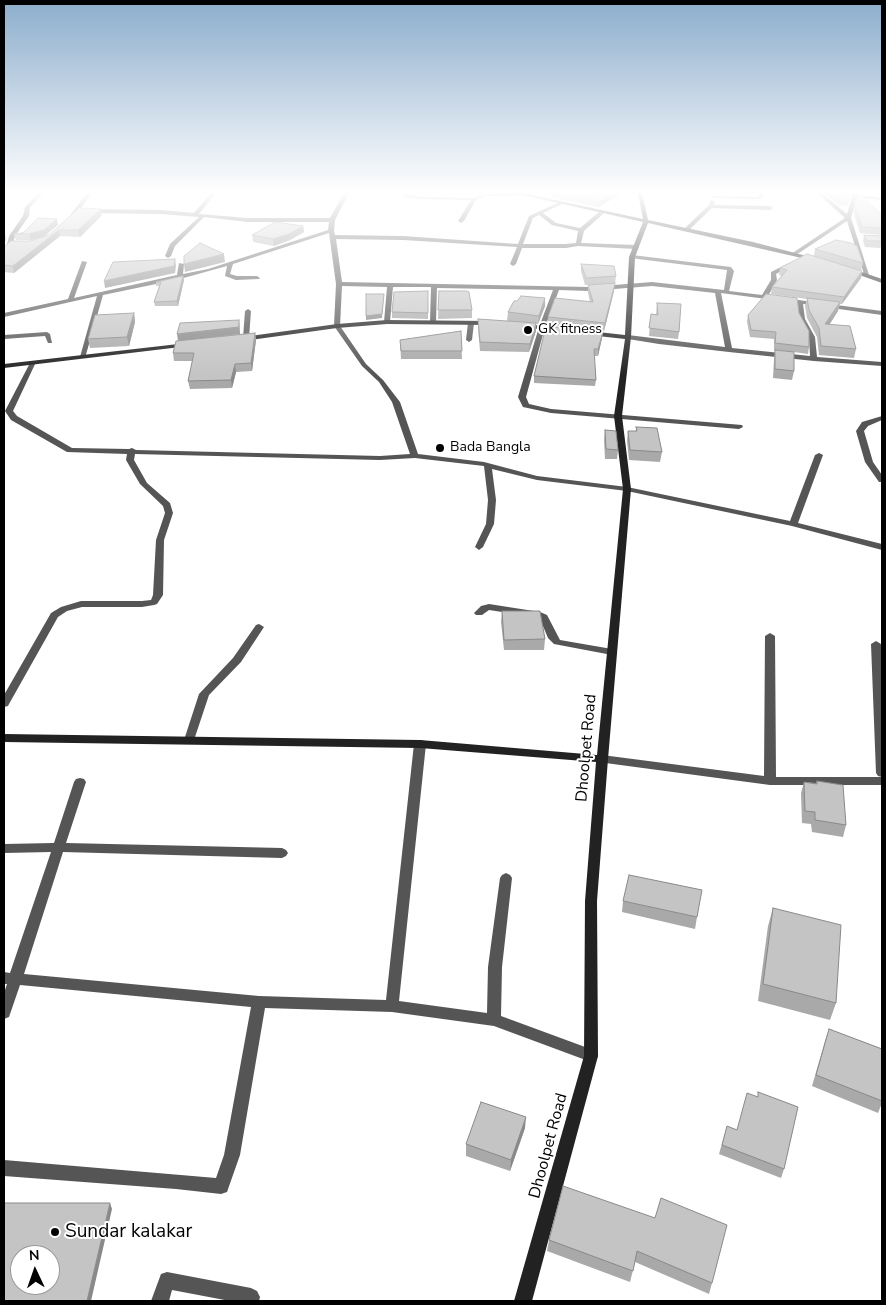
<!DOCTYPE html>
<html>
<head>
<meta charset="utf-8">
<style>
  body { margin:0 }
  #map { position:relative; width:886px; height:1305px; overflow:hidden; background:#fff; font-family:"Nunito Sans",sans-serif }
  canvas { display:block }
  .frame { position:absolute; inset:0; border:5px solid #000; pointer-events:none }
  .north { position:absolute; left:10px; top:1245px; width:50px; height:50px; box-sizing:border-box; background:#fff; border:1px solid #999; border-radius:50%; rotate:357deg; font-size:14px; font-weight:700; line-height:20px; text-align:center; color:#000 }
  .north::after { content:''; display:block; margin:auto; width:18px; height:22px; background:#000; clip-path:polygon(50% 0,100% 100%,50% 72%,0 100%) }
</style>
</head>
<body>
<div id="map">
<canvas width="886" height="1305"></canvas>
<div class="frame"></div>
<div class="north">N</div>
</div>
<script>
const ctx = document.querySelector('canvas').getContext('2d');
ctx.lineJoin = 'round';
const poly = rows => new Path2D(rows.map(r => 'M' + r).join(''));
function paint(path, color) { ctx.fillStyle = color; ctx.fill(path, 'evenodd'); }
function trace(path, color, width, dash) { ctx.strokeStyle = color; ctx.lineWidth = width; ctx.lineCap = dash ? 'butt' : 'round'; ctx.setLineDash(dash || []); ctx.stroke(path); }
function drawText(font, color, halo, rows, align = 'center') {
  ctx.font = font + ' "Nunito Sans",sans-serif'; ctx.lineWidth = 4; ctx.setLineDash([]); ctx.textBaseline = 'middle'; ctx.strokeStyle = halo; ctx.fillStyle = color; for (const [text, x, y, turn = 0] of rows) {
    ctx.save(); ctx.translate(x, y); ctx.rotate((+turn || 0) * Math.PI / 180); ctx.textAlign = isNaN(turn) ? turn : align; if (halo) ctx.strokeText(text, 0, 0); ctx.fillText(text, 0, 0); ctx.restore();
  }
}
const street = poly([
  [39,193,44,193,30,207,29,216,15,236,13,244,4,253,4,248,7,244,9,236,23,216,25,207,39,193],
  [87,193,92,193,73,219,69,219,69,217,87,193],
  [211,193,216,193,199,214,248,218,330,218,344,193,349,193,335,220,334,231,335,235,403,236,518,244,529,216,560,202,562,204,543,213,556,223,580,228,599,212,604,213,584,231,581,243,636,245,639,247,636,249,578,246,566,248,522,248,516,264,513,266,510,264,517,247,403,240,336,239,342,282,589,287,652,282,724,290,727,270,630,258,630,256,632,255,731,267,734,271,729,291,762,295,771,280,771,272,789,263,793,263,793,265,776,274,777,280,768,296,882,311,882,315,803,304,805,319,815,337,817,357,882,362,882,366,814,361,729,352,659,344,628,339,625,337,628,335,725,347,715,293,652,286,589,291,559,290,545,327,526,397,529,404,551,409,742,425,743,427,739,429,551,413,523,407,518,397,539,327,553,290,437,288,436,322,433,324,430,322,431,287,393,287,390,322,387,324,384,322,387,287,342,286,340,326,366,364,383,380,400,402,418,454,484,462,537,476,627,487,790,521,815,455,819,453,823,455,798,523,882,544,882,550,792,526,627,491,537,480,492,469,496,500,494,524,483,547,479,550,475,547,486,524,488,500,484,466,415,458,380,460,135,454,134,460,147,483,170,503,173,513,164,540,163,595,157,604,154,605,142,607,82,607,67,611,58,617,9,704,8,706,4,707,4,695,51,613,61,607,81,601,142,601,151,600,153,595,156,540,165,513,163,506,140,484,126,460,127,454,67,452,11,420,5,411,31,361,36,362,13,411,17,416,72,448,129,449,132,448,136,450,380,456,410,454,392,402,379,382,362,366,334,326,336,284,329,233,233,264,230,274,237,276,257,276,260,278,259,279,236,280,225,276,227,266,180,279,103,295,85,358,80,357,97,296,4,317,4,313,68,299,82,261,87,262,74,298,177,275,179,263,184,264,183,274,208,269,328,230,329,222,248,222,204,217,175,246,171,256,168,258,165,256,170,244,199,217,162,214,89,213,86,211,89,209,162,210,194,213,211,193],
  [539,215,552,225,578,231,576,243,566,244,523,244,533,218,539,215],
  [721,293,797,303,799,319,809,337,810,356,732,348,721,293],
  [402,193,420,197,473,198,484,194,521,193,512,196,485,196,476,200,464,221,461,223,458,221,471,200,420,199,404,197,402,193],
  [759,193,763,193,764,198,758,199,714,198,712,197,714,196,758,197,759,196,759,193],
  [817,193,822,193,847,214,852,196,850,193,882,198,882,200,857,198,851,218,869,275,864,274,847,221,796,255,791,254,845,218,817,193],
  [711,200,715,201,714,205,770,206,773,208,770,210,712,208,689,230,685,230,685,228,709,205,711,200],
  [248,309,251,311,249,338,246,340,243,338,245,311,248,309],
  [471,321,474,323,472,340,469,342,466,340,468,323,471,321],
  [47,332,50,334,52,343,48,343,45,336,4,339,4,335,47,332],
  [882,416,882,420,868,426,864,431,873,462,882,475,882,482,879,482,865,462,856,431,862,422,882,416],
  [489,604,540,612,547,615,560,640,612,649,617,652,612,655,554,644,548,638,540,619,535,617,489,610,482,615,476,615,474,613,481,606,489,604],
  [259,624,264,627,241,662,209,695,193,743,185,743,184,740,199,694,233,658,256,625,259,624],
  [770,633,775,636,776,777,882,777,882,785,770,785,598,762,596,759,598,756,602,755,764,776,765,636,770,633],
  [876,641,881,644,882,669,882,777,878,776,876,773,871,644,876,641],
  [420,740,424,741,426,744,399,1001,487,1013,488,967,500,878,502,875,506,873,510,875,512,878,502,967,501,1016,596,1051,598,1056,596,1061,591,1062,494,1026,392,1012,265,1008,240,1155,227,1192,221,1194,176,1189,4,1176,4,1160,216,1178,224,1155,251,1007,20,985,9,1017,4,1019,4,993,7,984,4,984,4,972,10,973,51,852,4,853,4,844,54,843,74,782,76,779,80,778,84,779,86,782,66,843,282,848,286,850,288,853,286,856,282,858,63,852,24,974,259,996,386,1000,414,744,416,741,420,740],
  [167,1272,251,1288,257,1291,260,1297,259,1301,230,1301,172,1290,169,1301,151,1301,161,1274,167,1272]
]);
const secondary = poly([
  [514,193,523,193,643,219,638,193,642,193,648,220,753,242,818,259,815,261,648,223,635,257,631,337,622,416,631,489,608,759,597,901,598,1056,532,1301,514,1301,584,1056,585,901,596,762,420,748,4,742,4,734,420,740,597,755,623,489,614,416,625,339,589,335,586,333,589,331,625,335,629,257,643,222,514,193],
  [850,268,882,279,882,283,848,271,847,270,850,268],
  [387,320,490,321,493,323,490,325,387,324,337,328,243,341,240,339,243,337,337,324,387,320],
  [522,324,557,327,560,329,557,331,520,327,519,326,522,324],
  [187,343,190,345,189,346,4,368,4,364,187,343]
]);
const wall = poly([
  [551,193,623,193,598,207,551,197],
  [824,193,850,193,847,206,840,206],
  [79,208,102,215,80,237,60,236,14,273,4,272,4,247,30,241,49,235],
  [855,208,882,215,882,235,860,233,854,214],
  [58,225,31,240,16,240,14,234],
  [303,226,304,232,290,240,274,246,253,242,252,235],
  [864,235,882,236,882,245,880,248,865,247,863,241],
  [815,249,863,263,861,271,862,271,861,278,842,304,840,304,838,311,829,325,856,349,854,358,819,355,817,337,807,318,805,306,807,299,771,294,772,287,782,276,779,275,780,268,814,256],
  [581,264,616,276,615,283,585,285,581,271],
  [183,276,184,280,178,306,155,306,154,302,159,286,156,286,156,282],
  [588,285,614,291,604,331,548,325,548,317,590,302,588,293],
  [428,291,428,319,392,318,392,312],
  [439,291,472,310,472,318,438,319],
  [545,298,545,306,538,324,536,324,536,331,529,352,480,351,478,328,478,319,518,322,507,321,508,312,517,301],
  [657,303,679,332,678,339,649,336,651,314,656,315],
  [134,313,135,322,129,346,90,348,88,339],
  [799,313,809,347,808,354,794,352,794,371,792,380,773,378,774,359,775,351,774,350,774,339,750,337,747,322,748,315],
  [239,320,240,334,191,340,255,333,256,340,252,371,236,372,232,388,190,389,188,381,193,361,174,361,173,353,178,341],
  [461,331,462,359,401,359,400,340],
  [602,338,598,356,594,356,596,380,595,386,534,383,534,376],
  [636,427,662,452,660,462,629,460,627,441,628,431,636,431],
  [605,430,618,450,617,459,605,459,604,440],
  [502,611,545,639,544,650,504,650,501,622],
  [817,781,846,825,843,837,812,832,811,824,802,823,801,793,804,782,816,783],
  [623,901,697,917,695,929,622,912],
  [773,908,836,1003,830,1020,758,1001,768,926],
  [829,1029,882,1049,882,1103,878,1113,812,1086,825,1041],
  [727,1126,784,1169,781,1178,719,1154],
  [525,1128,510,1171,466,1156,466,1144],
  [563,1186,712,1283,709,1294,635,1262,630,1282,547,1251,549,1240]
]);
const shadedWall = poly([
  [614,193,623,193,598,207,599,202],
  [101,209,102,215,80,237,78,230],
  [57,219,58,225,45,236,31,240,29,234],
  [303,226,304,232,290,240,274,246,273,239],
  [59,230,60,236,14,273,13,266],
  [5,232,6,239,4,245,4,234],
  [224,254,225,262,185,272,184,264],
  [175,259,176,266,175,273,105,288,104,281],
  [862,271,861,278,842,304,844,297],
  [183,276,184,280,178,306,177,301],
  [615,283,614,291,604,331,605,323],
  [384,294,382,318,366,320,366,316],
  [545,298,545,306,538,324,539,316],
  [840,302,838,311,824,333,825,324],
  [134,313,135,322,129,346,127,337],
  [239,320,240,334,178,341,177,334],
  [536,323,536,331,529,352,530,344],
  [603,332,602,338,598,356,598,349],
  [255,333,256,340,252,371,251,363],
  [235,364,236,372,232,388,231,380],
  [526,1117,525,1128,510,1171,511,1160],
  [110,1203,112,1209,91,1301,87,1301]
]);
const building = poly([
  [557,193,614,193,599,202,557,193],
  [830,193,850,193,848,202,841,202,830,193],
  [860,194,882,215,882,228,862,227,855,208,860,194],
  [79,208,101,209,78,230,59,230,13,266,4,265,4,247,11,241,30,241,49,235,79,208],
  [38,218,57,219,44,230,29,234,14,234,23,233,38,218],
  [275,222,303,226,289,234,273,239,252,235,275,222],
  [864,235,882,236,882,241,867,241,864,235],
  [836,240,851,243,857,246,863,263,815,249,836,240],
  [200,243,224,254,184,264,184,256,200,243],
  [807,254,862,271,844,297,772,287,787,270,780,268,807,254],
  [175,259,174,266,104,281,113,262,175,259],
  [581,264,614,266,616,276,586,278,581,264],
  [183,276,177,301,154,302,161,282,156,282,183,276],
  [615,283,605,323,548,317,555,298,593,302,588,285,615,283],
  [428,291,428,313,392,312,394,292,428,291],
  [439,291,467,291,469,292,472,310,438,310,439,291],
  [366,294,384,294,382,314,366,316,366,294],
  [766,294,797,298,799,313,809,331,809,347,775,343,776,332,751,330,748,315,766,294],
  [521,296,545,298,539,316,508,312,514,301,517,301,521,296],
  [807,298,840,302,825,324,850,326,856,349,821,346,819,328,809,310,807,298],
  [657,303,681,304,679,332,649,328,651,314,658,315,657,303],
  [134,313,127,337,88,339,95,315,134,313],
  [478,319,536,323,530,344,480,342,478,319],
  [239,320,239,327,177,334,180,323,239,320],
  [546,326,603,332,598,349,594,349,596,380,534,376,546,326],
  [461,331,462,351,401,351,400,340,461,331],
  [255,333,251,363,235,364,231,380,188,381,194,353,173,353,176,341,255,333],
  [775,350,794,352,794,371,775,369,775,350],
  [636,427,657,428,662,452,630,450,628,431,637,431,636,427],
  [605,430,616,431,618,450,606,449,605,430],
  [502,611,540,611,545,639,504,640,502,611],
  [817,781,843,785,846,825,815,820,815,812,805,811,804,782,817,784,817,781],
  [629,875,702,890,697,917,623,901,629,875],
  [773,908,841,925,836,1003,763,984,773,908],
  [829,1029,882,1049,882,1101,816,1075,829,1029],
  [758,1092,798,1107,784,1169,722,1145,727,1126,737,1130,747,1093,758,1097,758,1092],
  [481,1102,526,1117,511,1160,466,1144,481,1102],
  [563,1186,655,1218,661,1198,727,1225,712,1283,637,1251,633,1271,549,1240,563,1186],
  [4,1203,110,1203,87,1301,4,1301,4,1203],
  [20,1255,50,1255,50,1285,20,1285,20,1255]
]);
const markers = [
  [528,330,5,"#000"],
  [440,448,5,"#000"],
  [55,1232,5,"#000"]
];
const farPoinames = [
  ["GK fitness",538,330],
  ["Bada Bangla",450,448]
];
const streetNames = [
  ["Dhoolpet Road",587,748,-85],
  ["Dhoolpet Road",549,1146,-75]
];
const nearPoinames = [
  ["Sundar kalakar",65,1232]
];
paint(street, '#555');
paint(secondary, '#222');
paint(wall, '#a9a9a9');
paint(shadedWall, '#898989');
paint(building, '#c4c4c4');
trace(building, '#898989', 1);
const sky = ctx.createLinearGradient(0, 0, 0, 376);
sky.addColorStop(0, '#8cadcc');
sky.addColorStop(0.51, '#fff');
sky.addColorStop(1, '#ffffff00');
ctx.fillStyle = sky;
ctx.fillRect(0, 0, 886, 376);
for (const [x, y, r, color] of markers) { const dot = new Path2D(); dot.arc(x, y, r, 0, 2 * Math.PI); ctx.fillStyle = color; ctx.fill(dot); trace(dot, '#fff', 2); }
drawText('14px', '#000', '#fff', farPoinames, 'left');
drawText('16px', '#000', '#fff', streetNames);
drawText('19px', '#000', '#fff', nearPoinames, 'left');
</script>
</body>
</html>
